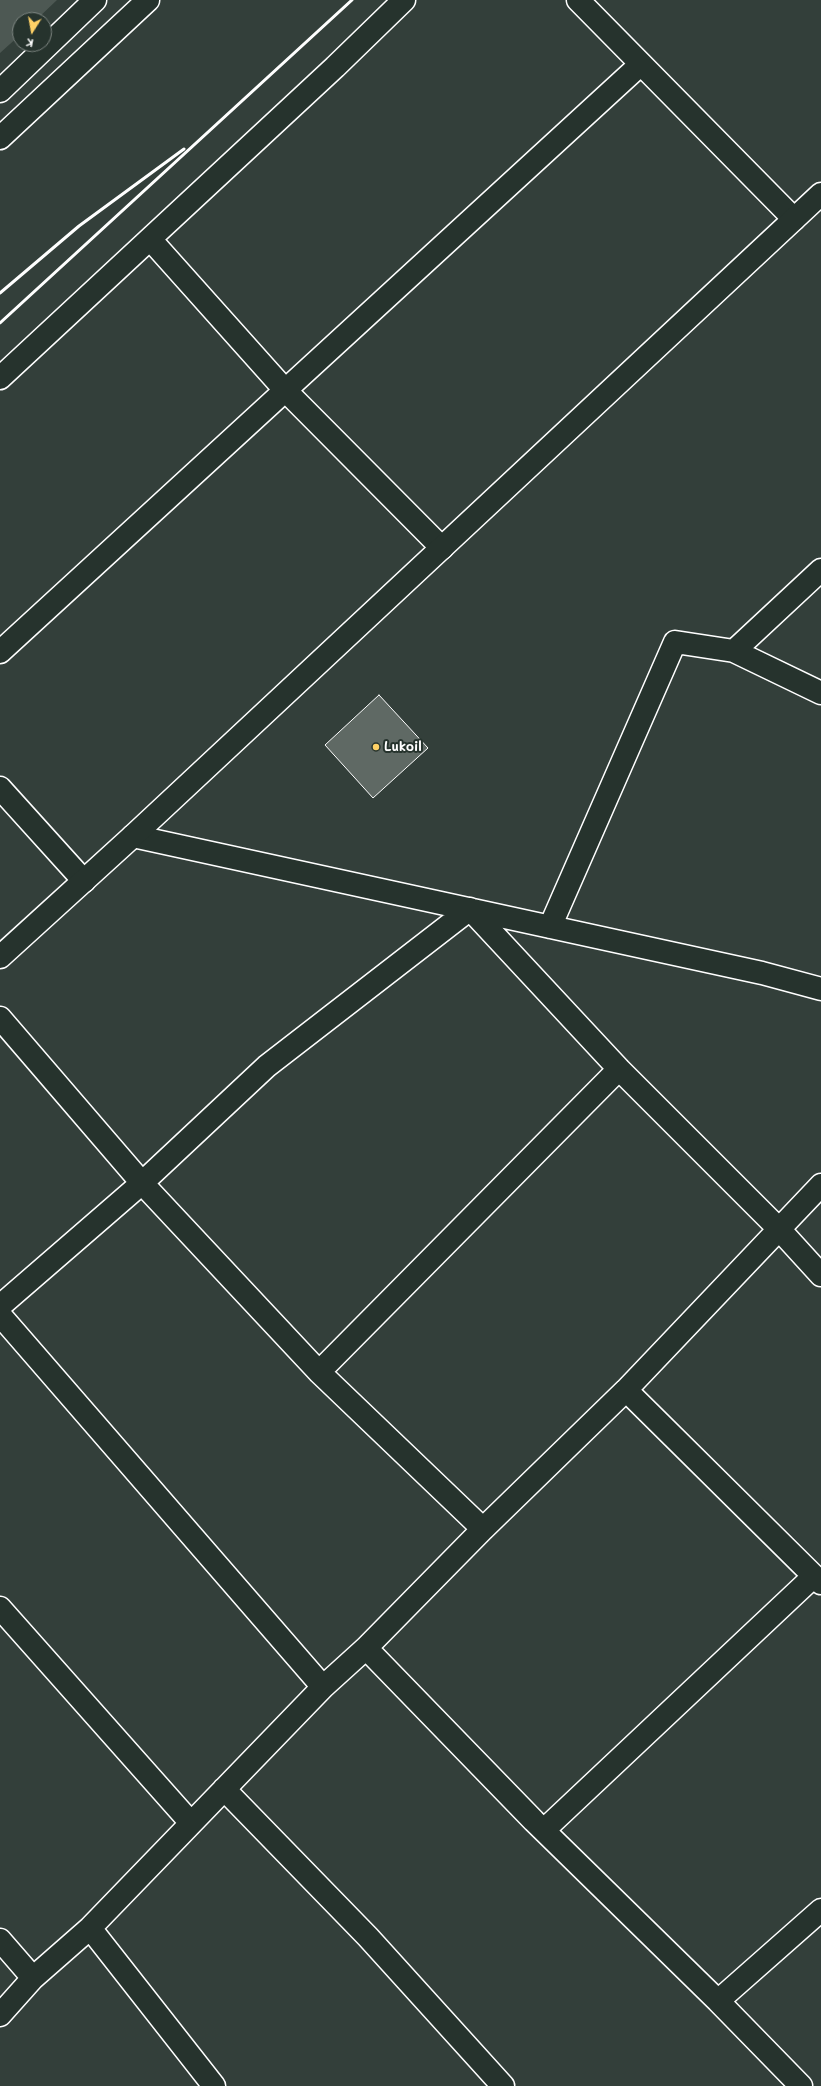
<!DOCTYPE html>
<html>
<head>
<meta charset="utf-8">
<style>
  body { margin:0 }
  #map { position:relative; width:821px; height:2086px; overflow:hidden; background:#333f3a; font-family:Mali,sans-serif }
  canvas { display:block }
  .north { position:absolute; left:12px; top:12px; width:40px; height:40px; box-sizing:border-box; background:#26332d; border:1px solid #7d8581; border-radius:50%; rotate:191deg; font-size:11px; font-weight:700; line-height:16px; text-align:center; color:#fff }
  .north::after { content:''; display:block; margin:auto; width:14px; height:18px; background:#ffd166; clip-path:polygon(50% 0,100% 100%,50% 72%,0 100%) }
</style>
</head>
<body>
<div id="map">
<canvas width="821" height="2086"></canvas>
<div class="north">K</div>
</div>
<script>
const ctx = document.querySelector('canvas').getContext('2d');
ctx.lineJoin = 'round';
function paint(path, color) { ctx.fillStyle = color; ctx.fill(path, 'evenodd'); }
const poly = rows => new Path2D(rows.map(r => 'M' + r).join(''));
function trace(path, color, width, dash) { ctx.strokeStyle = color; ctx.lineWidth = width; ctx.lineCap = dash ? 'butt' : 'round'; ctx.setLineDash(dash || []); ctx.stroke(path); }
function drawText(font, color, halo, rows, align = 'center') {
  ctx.font = font + ' Mali,sans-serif'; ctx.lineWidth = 4; ctx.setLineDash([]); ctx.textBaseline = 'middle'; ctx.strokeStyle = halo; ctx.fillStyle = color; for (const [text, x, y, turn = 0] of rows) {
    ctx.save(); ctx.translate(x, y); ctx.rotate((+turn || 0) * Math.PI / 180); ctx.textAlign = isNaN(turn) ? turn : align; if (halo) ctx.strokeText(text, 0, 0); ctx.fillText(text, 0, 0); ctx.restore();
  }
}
const green = poly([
  [0,0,57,0,36,20,20,20,20,35,0,53]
]);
const building = poly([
  [379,695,428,748,373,798,325,745,379,695]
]);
const minor = poly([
  [578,0,794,219],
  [150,239,285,390,442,548],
  [0,378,335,67,404,0],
  [734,651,821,570],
  [0,652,641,64],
  [0,788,84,881],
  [133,836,762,973,821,989],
  [550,927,675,642,734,651,821,693],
  [0,1018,142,1183,319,1372,483,1529],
  [0,1306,142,1183,267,1066,470,909,619,1069,779,1229,821,1275],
  [0,1315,323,1687],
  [319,1372,619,1069],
  [626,1390,821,1583],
  [0,1608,191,1823],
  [366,1648,534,1821,718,2001,801,2086],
  [224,1789,368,1937,503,2086],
  [544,1830,814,1576],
  [90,1928,214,2086],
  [0,1940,33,1978],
  [718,2001,821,1910],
  [0,2015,33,1978,90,1928,323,1687,366,1648,483,1529,626,1390,821,1185]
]);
const tertiary = poly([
  [0,91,95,0],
  [0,138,148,0],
  [0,957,133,836,821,194]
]);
const rail = poly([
  [0,293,79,226,184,149],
  [0,323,352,0]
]);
const markers = [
  [376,747,4,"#ffd166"]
];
const poiNames = [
  ["Lukoil",384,747]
];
paint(green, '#4d5853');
paint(building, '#5f6964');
trace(building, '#fff', 1);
trace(minor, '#fff', 25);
trace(tertiary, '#fff', 25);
trace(minor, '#26332d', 22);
trace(tertiary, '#26332d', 22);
trace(rail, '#fff', 3);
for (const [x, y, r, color] of markers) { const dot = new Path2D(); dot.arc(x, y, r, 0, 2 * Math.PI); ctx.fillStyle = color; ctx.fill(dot); trace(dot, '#26332d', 1.5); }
drawText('bold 13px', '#fff', '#26332d', poiNames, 'left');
</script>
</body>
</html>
